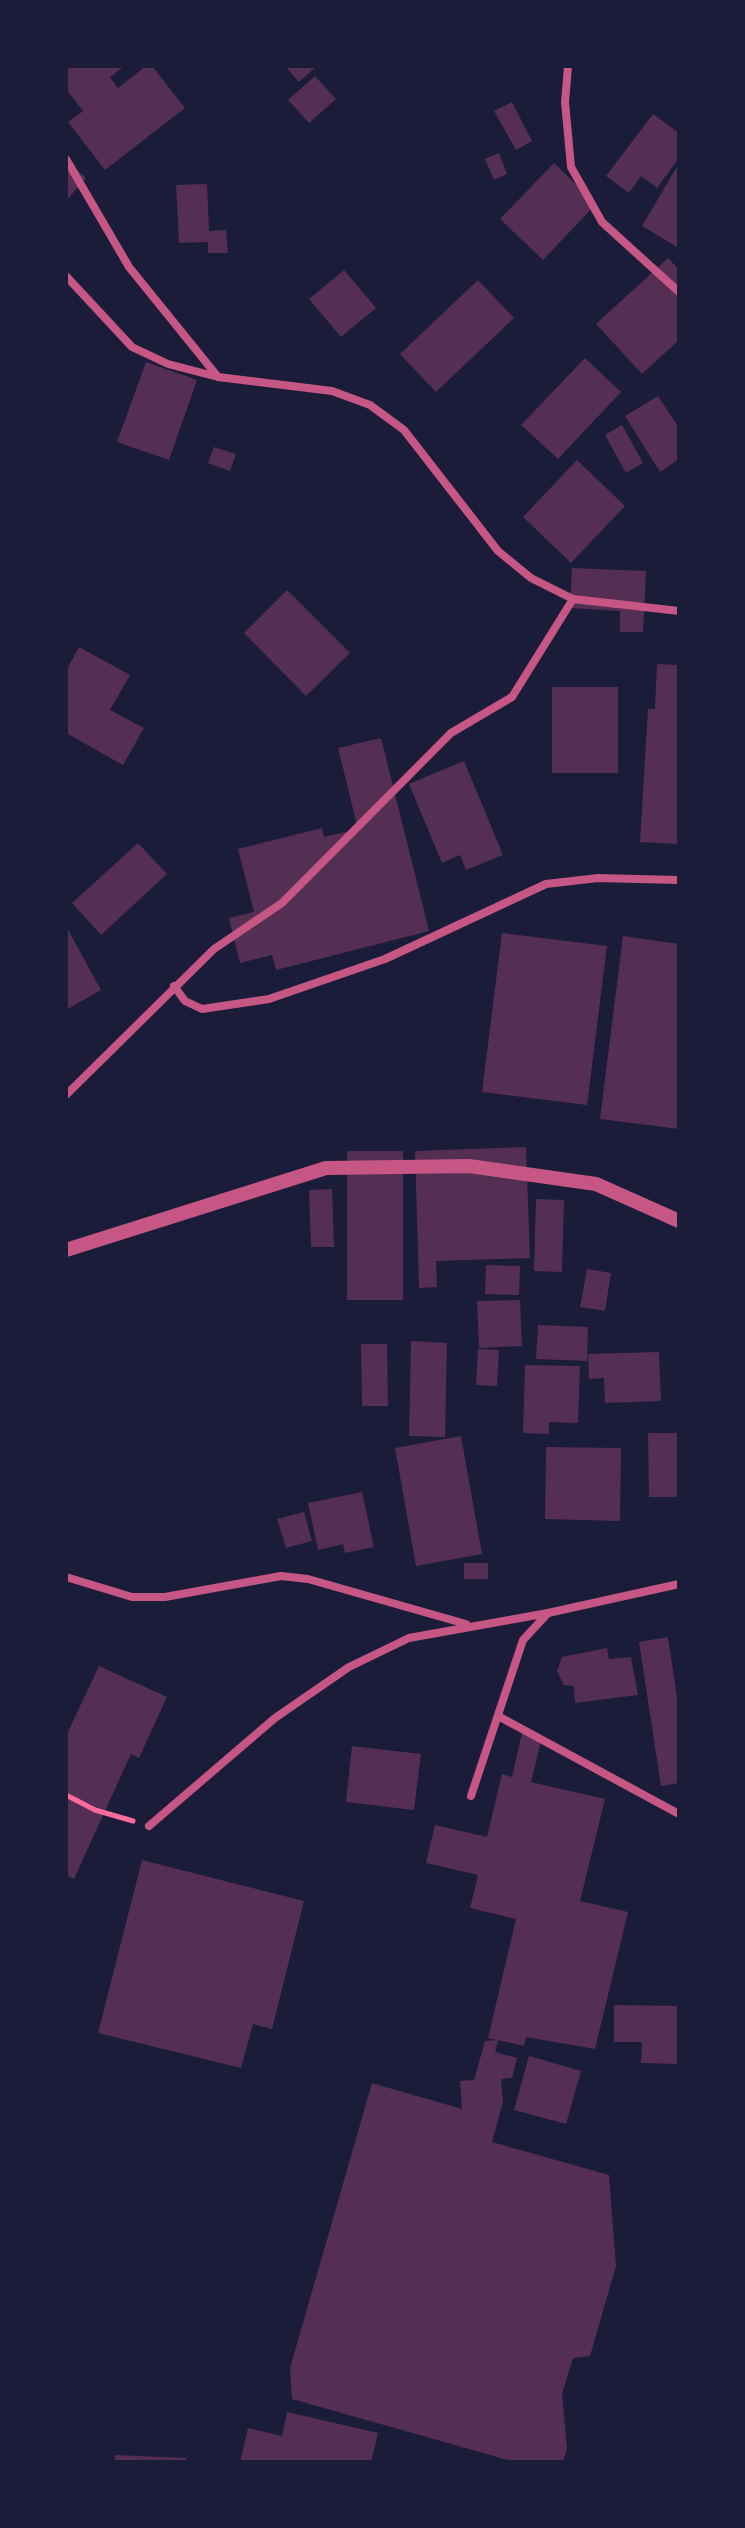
<!DOCTYPE html>
<html>
<head>
<meta charset="utf-8">
<style>
  body { margin:0 }
  #map { position:relative; width:745px; height:2528px; overflow:hidden; background:#1b1b3a; font-family:Figtree,sans-serif }
  canvas { display:block }
  .frame { position:absolute; inset:0; border:68px solid #1b1b3a; pointer-events:none }
</style>
</head>
<body>
<div id="map">
<canvas width="745" height="2528"></canvas>
<div class="frame"></div>
</div>
<script>
const ctx = document.querySelector('canvas').getContext('2d');
ctx.lineJoin = 'round';
function paint(path, color) { ctx.fillStyle = color; ctx.fill(path, 'evenodd'); }
const poly = rows => new Path2D(rows.map(r => 'M' + r).join(''));
function trace(path, color, width, dash) { ctx.strokeStyle = color; ctx.lineWidth = width; ctx.lineCap = dash ? 'butt' : 'round'; ctx.setLineDash(dash || []); ctx.stroke(path); }
const building = poly([
  [66,66,125,66,110,77,118,88,146,66,152,66,185,108,105,170,68,122,83,111,66,89],
  [285,66,317,66,299,82],
  [315,76,336,99,309,123,288,100],
  [512,102,532,141,516,150,494,111],
  [653,114,679,133,679,158,657,188,641,176,629,193,606,176],
  [499,153,507,174,494,180,485,159],
  [66,160,86,178,66,201],
  [554,163,596,204,543,260,500,219],
  [679,163,679,248,642,226],
  [207,184,209,231,226,230,228,253,208,253,208,242,179,243,176,185],
  [668,258,679,270,679,340,642,374,596,324],
  [344,270,376,308,341,337,309,299],
  [478,280,514,318,436,392,400,354],
  [585,358,621,392,558,459,521,425],
  [146,362,197,380,169,460,117,442],
  [658,396,679,428,679,459,660,472,625,416],
  [622,425,643,463,626,473,605,435],
  [214,447,236,454,230,471,208,463],
  [577,460,625,506,571,563,523,517],
  [572,568,646,571,643,632,620,632,620,611,570,608],
  [287,590,350,653,306,696,244,633],
  [79,647,130,675,110,710,144,728,123,765,66,733,66,671],
  [657,664,679,665,679,844,640,842,648,709,655,709],
  [552,687,618,687,618,773,552,773],
  [381,738,429,931,276,970,272,955,240,963,229,918,254,912,238,849,322,828,324,837,358,829,338,748],
  [464,761,503,855,466,870,460,855,442,863,409,784],
  [138,843,167,874,101,935,72,903],
  [66,926,101,990,66,1010],
  [502,933,607,946,587,1105,482,1092],
  [623,936,679,944,679,1129,600,1119],
  [526,1147,530,1258,436,1261,437,1287,419,1288,415,1151],
  [347,1151,403,1151,403,1300,347,1300],
  [332,1189,334,1247,311,1247,309,1190],
  [536,1199,564,1200,562,1272,534,1271],
  [486,1265,520,1266,519,1295,485,1294],
  [587,1269,611,1273,605,1311,580,1307],
  [520,1300,522,1346,479,1348,477,1301],
  [538,1325,588,1327,587,1361,536,1359],
  [411,1341,447,1343,445,1437,409,1436],
  [361,1344,387,1344,388,1406,362,1406],
  [478,1349,499,1350,497,1386,476,1385],
  [659,1352,661,1401,605,1403,604,1378,589,1379,588,1354],
  [525,1365,580,1366,578,1423,549,1422,549,1434,523,1433],
  [648,1433,679,1433,679,1497,649,1497],
  [461,1436,482,1554,416,1566,395,1448],
  [546,1447,621,1448,620,1521,545,1519],
  [362,1492,374,1547,345,1553,343,1544,318,1550,308,1503],
  [304,1512,312,1541,286,1548,277,1519],
  [464,1563,488,1563,488,1579,464,1579],
  [668,1637,679,1711,679,1783,661,1786,639,1642],
  [607,1648,609,1659,631,1657,638,1695,575,1703,574,1686,564,1685,557,1671,562,1657],
  [99,1666,167,1697,139,1758,131,1754,74,1879,66,1875,66,1736],
  [522,1733,542,1737,531,1782,605,1799,580,1901,628,1912,595,2049,526,2037,524,2046,498,2040,495,2052,517,2058,512,2078,501,2079,503,2102,492,2142,609,2175,616,2266,590,2356,573,2358,562,2394,567,2448,563,2462,515,2462,292,2399,290,2368,372,2083,462,2109,460,2081,474,2080,485,2041,498,2040,488,2038,516,1919,470,1908,478,1875,426,1863,435,1825,487,1837,502,1774,512,1777],
  [352,1746,421,1754,414,1810,346,1802],
  [142,1860,304,1901,272,2029,253,2024,241,2068,98,2033],
  [614,2005,679,2006,679,2064,641,2063,642,2042,614,2042],
  [529,2056,581,2071,566,2124,514,2110],
  [287,2412,378,2433,371,2462,240,2462,248,2428,282,2436],
  [115,2455,186,2458,186,2462,115,2462]
]);
const path = poly([
  [66,1795,95,1810,133,1821]
]);
const minor = poly([
  [568,66,565,102,571,167,602,222,679,292],
  [66,159,129,267,218,377],
  [66,276,132,347,168,364,218,377,332,391,370,405,404,430,498,551,531,578,573,599,679,611],
  [174,986,185,1001,202,1009,269,999,385,959,546,884,598,878,679,880],
  [66,1095,214,949,282,903,451,733,512,697,573,599],
  [66,1577,132,1597,165,1597,281,1576,308,1579,466,1624],
  [498,1716,679,1814],
  [471,1796,523,1640,548,1613,679,1584],
  [149,1826,275,1718,349,1667,409,1638,548,1613]
]);
const tertiary = poly([
  [66,1250,326,1168,469,1166,596,1184,679,1221]
]);
paint(building, '#542f53');
trace(path, '#ff6b9d', 5);
trace(minor, '#c65784', 8);
trace(tertiary, '#c65784', 14);
</script>
</body>
</html>
